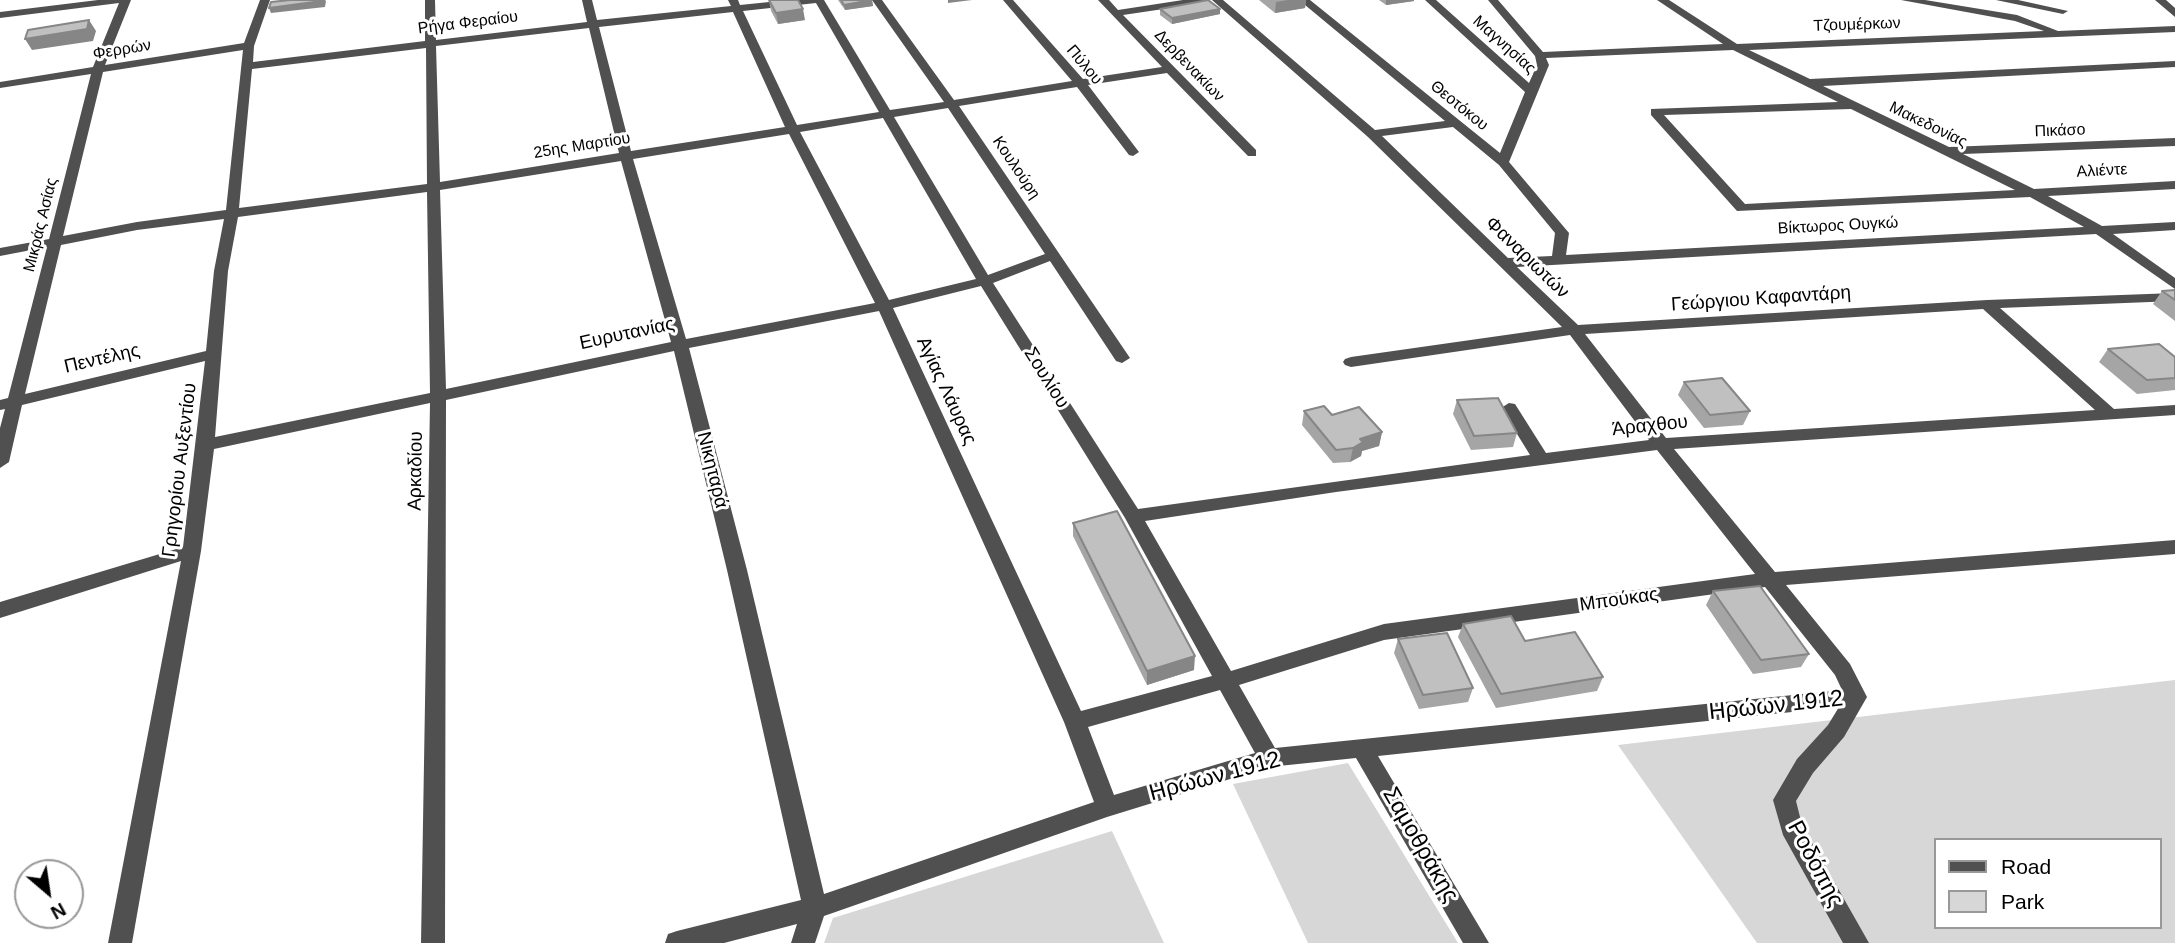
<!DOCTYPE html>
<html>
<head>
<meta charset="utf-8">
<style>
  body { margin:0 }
  #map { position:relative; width:2175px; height:943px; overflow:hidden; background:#fff; font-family:Helvetica,sans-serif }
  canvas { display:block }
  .legend { position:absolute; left:1934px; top:838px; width:228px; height:91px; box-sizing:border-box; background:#fff; border:2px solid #999; margin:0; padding:9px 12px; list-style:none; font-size:21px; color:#000 }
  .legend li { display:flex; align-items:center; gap:14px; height:35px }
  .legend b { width:35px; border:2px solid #999 }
  .north { position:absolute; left:14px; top:859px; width:70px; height:70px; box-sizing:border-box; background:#fff; border:2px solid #999; border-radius:50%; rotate:151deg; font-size:19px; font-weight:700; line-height:28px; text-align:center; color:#000 }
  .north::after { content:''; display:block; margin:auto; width:24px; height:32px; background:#000; clip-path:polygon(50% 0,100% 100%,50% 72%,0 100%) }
</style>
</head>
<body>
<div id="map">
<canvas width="2175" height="943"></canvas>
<ul class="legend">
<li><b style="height:9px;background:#505050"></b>Road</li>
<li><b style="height:19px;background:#d7d7d7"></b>Park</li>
</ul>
<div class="north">N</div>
</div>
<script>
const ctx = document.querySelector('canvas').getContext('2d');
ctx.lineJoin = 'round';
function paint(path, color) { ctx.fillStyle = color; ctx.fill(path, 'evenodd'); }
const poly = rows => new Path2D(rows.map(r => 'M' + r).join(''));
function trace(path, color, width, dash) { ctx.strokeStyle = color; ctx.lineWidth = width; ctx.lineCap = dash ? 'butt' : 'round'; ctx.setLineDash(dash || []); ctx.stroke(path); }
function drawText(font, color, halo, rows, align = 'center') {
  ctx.font = font + ' Helvetica,sans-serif'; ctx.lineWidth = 6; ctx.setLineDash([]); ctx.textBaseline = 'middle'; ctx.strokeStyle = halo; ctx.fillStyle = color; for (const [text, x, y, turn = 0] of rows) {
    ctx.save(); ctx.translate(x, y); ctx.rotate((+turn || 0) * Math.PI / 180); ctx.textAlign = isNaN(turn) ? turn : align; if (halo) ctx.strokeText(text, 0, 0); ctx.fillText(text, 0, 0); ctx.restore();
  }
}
const green = poly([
  [2175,680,2175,943,1757,943,1618,745],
  [1935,840,2159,840,2159,927,1935,927],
  [1348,763,1458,943,1308,943,1233,784],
  [1112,831,1164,943,824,943,833,918]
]);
const minor = poly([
  [98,0,131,0,105,65,244,43,260,0,270,0,254,46,253,62,425,41,425,0,435,0,436,40,587,22,582,0,592,0,597,20,731,6,728,0,738,0,740,5,789,0,824,0,890,110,944,102,872,0,882,0,954,100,1072,81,1003,0,1013,0,1083,79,1162,67,1098,0,1109,0,1118,10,1183,0,1209,0,1204,3,1123,15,1256,150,1256,156,1248,156,1167,73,1088,85,1139,152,1133,156,1129,155,1077,87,959,106,1130,358,1122,363,1116,361,1050,261,993,283,1138,509,1530,455,1501,408,1509,403,1515,404,1546,453,1649,440,1570,335,1351,367,1345,365,1343,362,1345,359,1351,357,1562,327,1368,137,1212,0,1223,0,1375,130,1445,121,1299,0,1310,0,1500,153,1525,92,1425,0,1436,0,1529,83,1537,65,1535,56,1488,0,1498,0,1543,52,1723,44,1657,0,1669,0,1737,44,2044,31,2015,21,1901,0,1925,0,2017,15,2058,31,2175,26,2175,32,1749,50,1810,79,2175,61,2175,67,1823,86,1949,147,2175,138,2175,146,1963,154,2034,189,2175,181,2175,189,2048,196,2102,226,2175,222,2175,230,2113,234,2175,278,2175,289,2096,234,1517,267,1578,325,1987,300,2175,293,2175,301,2000,308,2114,409,2175,405,2175,415,1674,449,1775,572,2175,540,2175,554,1786,585,1850,664,1867,697,1844,737,1813,773,1796,801,1802,825,1869,943,1843,943,1783,835,1773,800,1797,759,1828,725,1839,707,1378,756,1489,943,1463,943,1356,758,1269,767,1107,817,824,916,815,943,791,943,797,924,724,943,665,943,668,934,677,931,801,900,727,570,674,351,446,400,445,943,421,943,430,403,214,449,201,551,132,943,108,943,181,561,0,618,0,602,183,547,205,361,22,405,9,462,0,468,0,428,5,409,0,410,0,400,8,398,47,247,0,256,0,248,49,239,91,74,0,88,0,82,93,67,119,3,0,18,0,12,98,0],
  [816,3,879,112,797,125,743,11,816,3],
  [733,12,785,127,631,151,599,27,733,12],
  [589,28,619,153,440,182,436,46,589,28],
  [426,48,427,184,239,208,252,69,426,48],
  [243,50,226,210,137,222,63,236,103,72,243,50],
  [1733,50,1838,102,1651,109,1651,115,1737,211,2030,197,2084,227,1566,255,1569,233,1509,162,1549,65,1546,58,1733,50],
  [948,108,1045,254,988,275,894,117,948,108],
  [1851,109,2015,190,1745,204,1664,115,1851,109],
  [883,118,976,279,889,300,800,132,883,118],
  [1453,127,1499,165,1555,233,1552,256,1508,258,1382,136,1453,127],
  [789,134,875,303,686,339,633,159,789,134],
  [621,161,671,342,446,389,440,190,621,161],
  [427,192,430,393,215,437,228,271,238,217,427,192],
  [224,219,214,271,206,351,25,394,61,245,137,230,224,219],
  [981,286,1125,518,1212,676,1081,711,893,308,981,286],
  [1983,309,2095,410,1666,438,1585,334,1983,309],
  [879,311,1064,722,1094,802,824,894,747,570,689,348,879,311],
  [1657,450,1755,574,1384,624,1231,671,1145,521,1336,492,1657,450],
  [1765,587,1835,675,1842,690,1275,748,1239,685,1384,640,1765,587],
  [1220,690,1255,753,1114,795,1088,727,1220,690],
  [1996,0,2018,0,2068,11,2063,14,1996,0],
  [2155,0,2166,0,2175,8,2175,17,2155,0]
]);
const wall = poly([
  [769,0,805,20,778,24,771,11],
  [838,0,872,0,873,6,845,10],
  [1259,0,1306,0,1305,8,1275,13],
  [1379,0,1414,0,1414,1,1386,5],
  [1160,9,1220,14,1172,24,1160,15],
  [2175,290,2175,321,2153,304,2162,291],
  [2108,349,2175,357,2175,390,2137,394,2099,362],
  [1684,382,1750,411,1743,425,1704,428,1678,395],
  [1457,400,1517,433,1513,447,1471,450,1453,414],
  [1304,411,1332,415,1382,432,1379,446,1362,451,1361,456,1350,462,1333,463,1302,425],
  [1073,523,1194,670,1147,685,1073,536],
  [1713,591,1809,654,1801,667,1753,674,1706,605],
  [1463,624,1525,641,1603,677,1597,691,1496,708,1458,637],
  [1398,639,1473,688,1468,702,1419,709,1394,653]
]);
const shadedWall = poly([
  [322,0,325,0,326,1,325,7,271,13,269,8],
  [872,0,873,6,845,10,844,5],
  [948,0,972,0,948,3],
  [1288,0,1306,0,1305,8,1275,13,1276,2],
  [1386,0,1414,0,1414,1,1386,5],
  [803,9,805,20,778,24,776,13],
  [1220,9,1220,14,1172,24,1172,18],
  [89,20,96,31,93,41,32,50,25,39],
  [1382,432,1379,446,1362,451,1361,456,1350,462,1353,448,1360,439],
  [1195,656,1194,670,1147,685,1147,671]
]);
const building = poly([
  [290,0,322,0,322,1,269,8,271,2,290,0],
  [769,0,798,0,803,9,776,13,769,0],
  [841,0,872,0,844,5,841,0],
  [1208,0,1220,9,1172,18,1160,9,1208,0],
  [89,20,87,29,25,39,28,30,89,20],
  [2175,290,2175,300,2162,291,2175,290],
  [2159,344,2175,357,2175,378,2147,380,2108,349,2159,344],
  [1722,378,1750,411,1710,415,1684,382,1722,378],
  [1498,398,1517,433,1474,436,1457,400,1498,398],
  [1324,406,1332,415,1359,407,1382,432,1360,439,1363,442,1353,448,1336,450,1304,411,1324,406],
  [1117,511,1195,656,1147,671,1073,523,1117,511],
  [1760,586,1809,654,1761,660,1713,591,1760,586],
  [1511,616,1525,641,1575,632,1603,677,1501,694,1463,624,1511,616],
  [1447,633,1473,688,1423,695,1398,639,1447,633]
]);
const farStreetnames = [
  ["Ρήγα Φεραίου",468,23,-7],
  ["Τζουμέρκων",1857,25,-2],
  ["Μαγνησίας",1504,45,42],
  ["Φερρών",122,50,-9],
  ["Πύλου",1084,65,50],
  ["Δερβενακίων",1189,66,46],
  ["Θεοτόκου",1459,106,39],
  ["Μακεδονίας",1928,125,26],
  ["Πικάσο",2060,131,-2],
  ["25ης Μαρτίου",582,146,-9],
  ["Κουλούρη",1016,168,56],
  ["Αλιέντε",2102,171,-3],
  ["Μικράς Ασίας",41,225,-76],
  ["Βίκτωρος Ουγκώ",1838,226,-3]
];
const streetNames = [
  ["Φαναριωτών",1527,258,44],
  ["Γεώργιου Καφαντάρη",1761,299,-4],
  ["Ευρυτανίας",627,334,-12],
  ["Πεντέλης",102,359,-13],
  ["Σουλίου",1046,378,58],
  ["Αγίας Λάυρας",946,391,65],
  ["Άραχθου",1650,426,-6],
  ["Γρηγορίου Αυξεντίου",180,470,-83],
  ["Νικηταρά",712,470,76],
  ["Αρκαδίου",416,471,-89],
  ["Μπούκας",1619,600,-8]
];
const nearStreetnames = [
  ["Ηρώων 1912",1776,706,-6],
  ["Ηρώων 1912",1215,777,-15],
  ["Σαμοθράκης",1420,845,60],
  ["Ροδόπης",1815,864,62]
];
paint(green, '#d7d7d7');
paint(minor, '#505050');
paint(wall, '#a5a5a5');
paint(shadedWall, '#868686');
paint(building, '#c0c0c0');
trace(building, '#868686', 2);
drawText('16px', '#000', '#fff', farStreetnames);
drawText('19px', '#000', '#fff', streetNames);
drawText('23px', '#000', '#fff', nearStreetnames);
</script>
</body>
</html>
